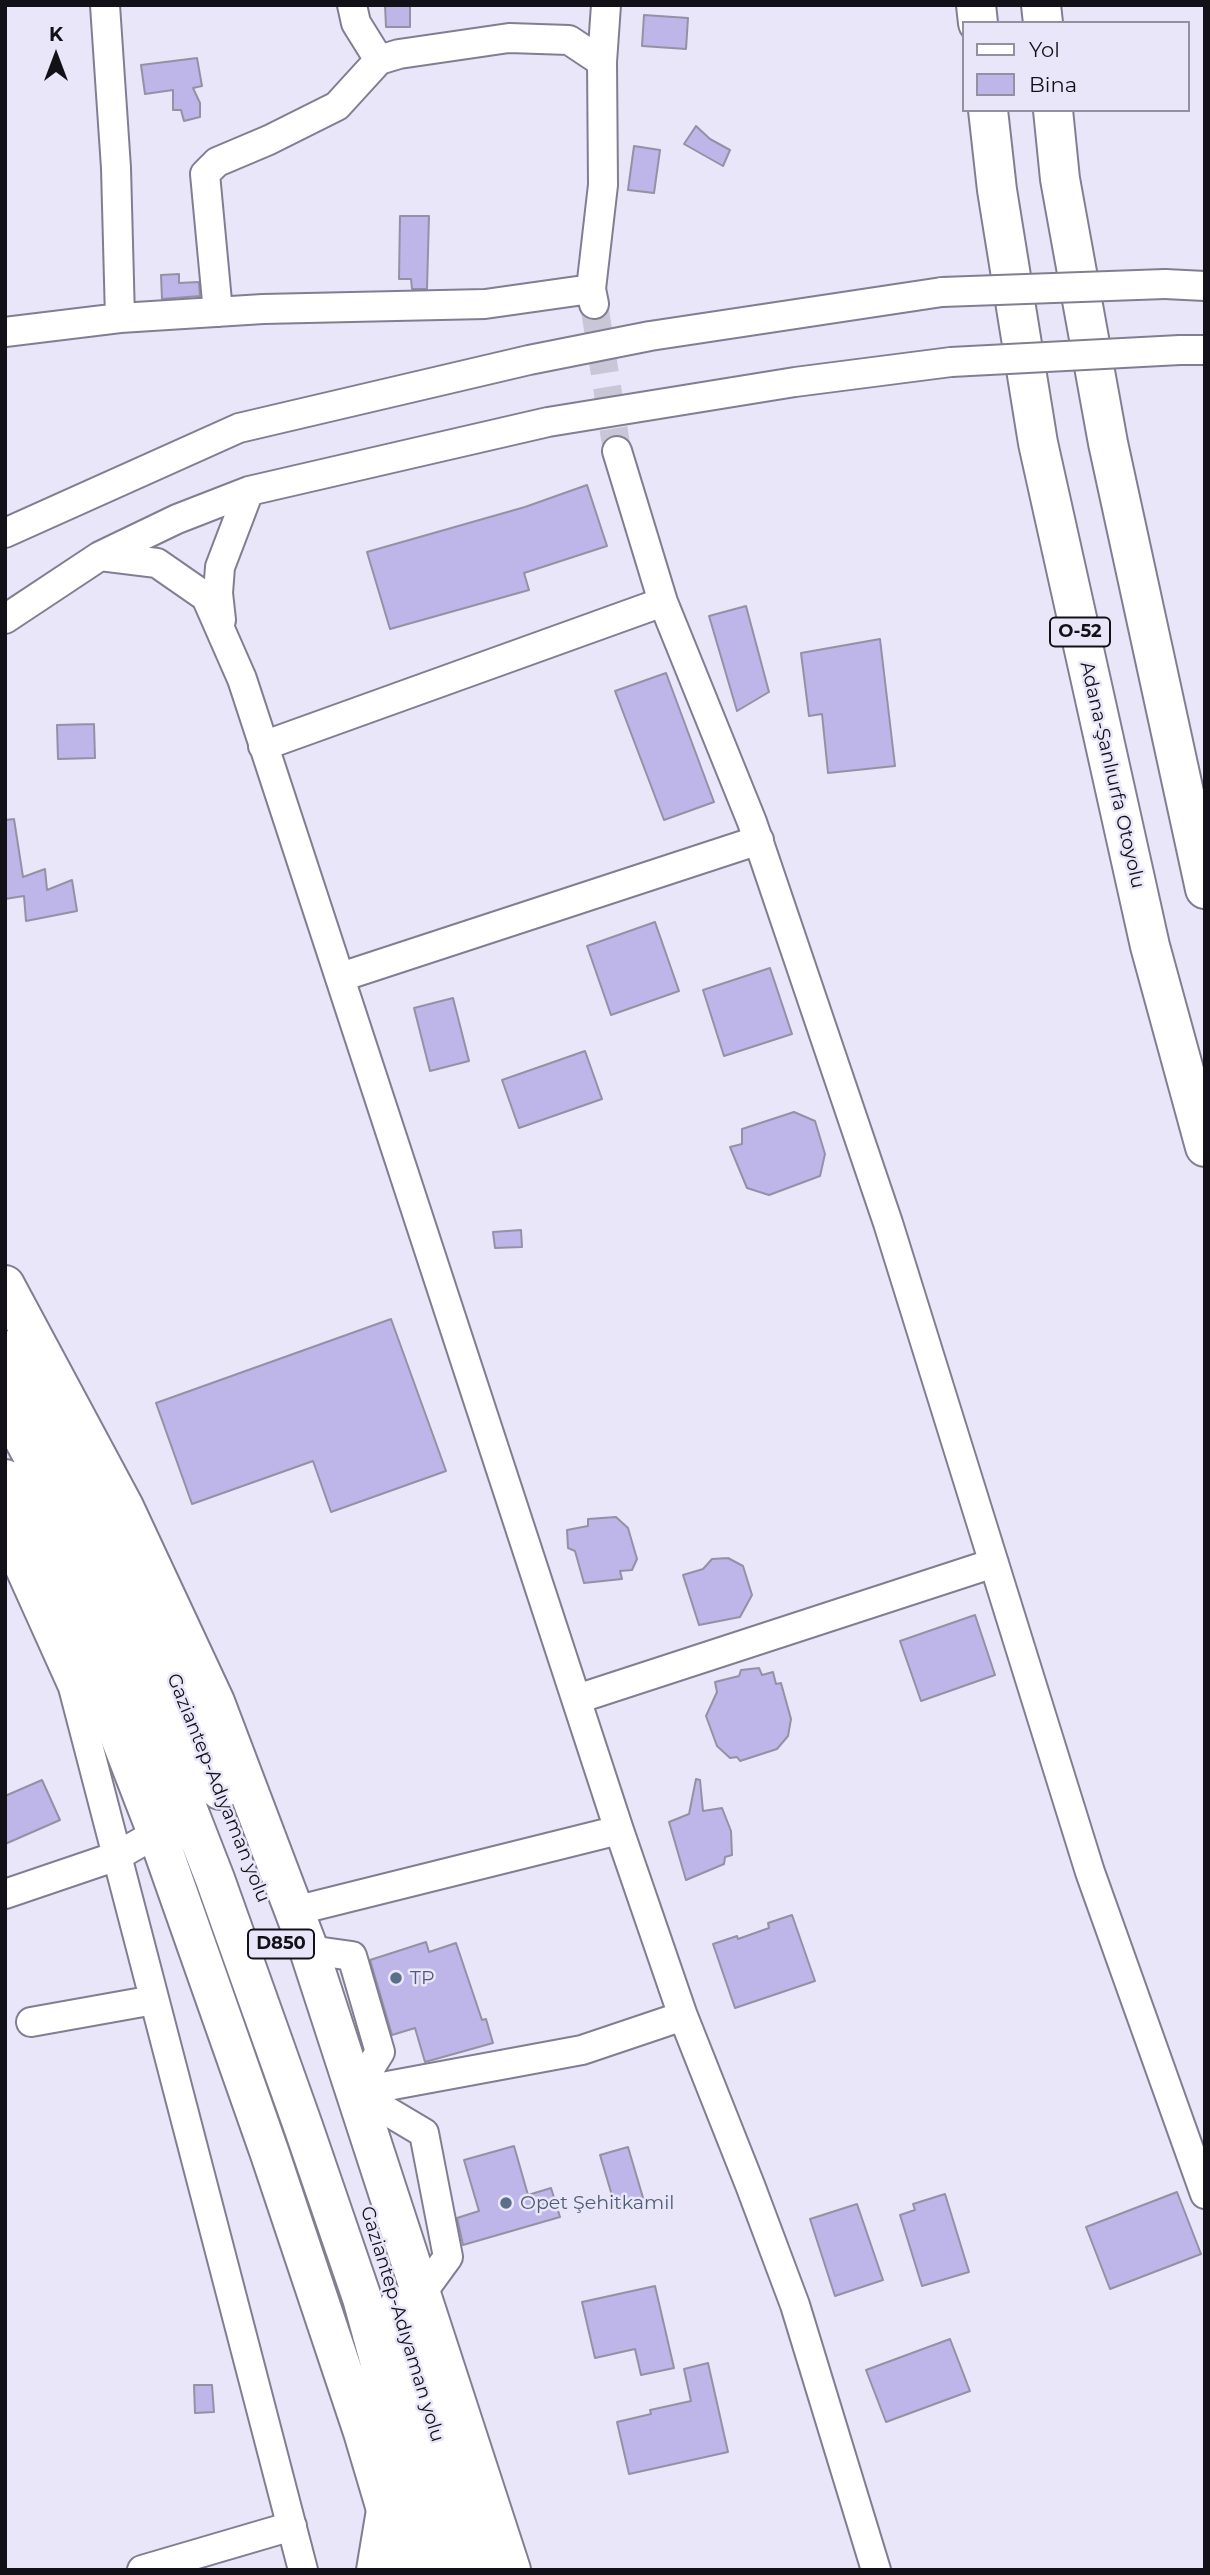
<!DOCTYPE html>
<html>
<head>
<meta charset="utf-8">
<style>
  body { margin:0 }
  #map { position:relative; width:1210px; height:2575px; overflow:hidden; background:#e9e6fa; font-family:Montserrat,sans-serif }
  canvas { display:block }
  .frame { position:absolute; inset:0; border:7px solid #121118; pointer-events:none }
  .legend { position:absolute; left:962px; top:21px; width:228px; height:91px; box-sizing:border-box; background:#e9e6fa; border:2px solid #9391a0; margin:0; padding:9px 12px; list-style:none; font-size:21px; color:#121118 }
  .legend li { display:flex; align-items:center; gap:14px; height:35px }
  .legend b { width:35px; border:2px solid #9391a0 }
  .north { position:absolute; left:21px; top:21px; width:70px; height:70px; -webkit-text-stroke:5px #e9e6fa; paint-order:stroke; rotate:0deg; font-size:19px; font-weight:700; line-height:28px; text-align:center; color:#121118 }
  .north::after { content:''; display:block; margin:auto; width:24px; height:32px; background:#121118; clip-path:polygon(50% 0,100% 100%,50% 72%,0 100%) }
</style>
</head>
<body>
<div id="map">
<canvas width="1210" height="2575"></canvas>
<div class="frame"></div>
<ul class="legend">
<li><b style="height:9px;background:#fff"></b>Yol</li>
<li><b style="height:19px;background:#beb5e9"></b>Bina</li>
</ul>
<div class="north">K</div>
</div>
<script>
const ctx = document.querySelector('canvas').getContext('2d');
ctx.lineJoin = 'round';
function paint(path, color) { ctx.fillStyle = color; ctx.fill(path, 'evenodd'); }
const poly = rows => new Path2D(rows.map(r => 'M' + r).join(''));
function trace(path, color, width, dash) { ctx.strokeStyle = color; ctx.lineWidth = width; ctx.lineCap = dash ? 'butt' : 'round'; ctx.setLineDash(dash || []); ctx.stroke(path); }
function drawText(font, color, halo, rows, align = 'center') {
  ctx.font = font + ' Montserrat,sans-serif'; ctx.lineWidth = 5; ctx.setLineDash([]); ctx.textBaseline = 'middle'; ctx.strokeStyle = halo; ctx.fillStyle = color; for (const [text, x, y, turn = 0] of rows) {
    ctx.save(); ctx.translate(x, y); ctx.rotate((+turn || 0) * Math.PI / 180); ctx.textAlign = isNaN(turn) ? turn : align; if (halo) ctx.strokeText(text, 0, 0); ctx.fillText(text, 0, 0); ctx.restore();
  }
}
const building = poly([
  [385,5,410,5,410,27,386,27,385,5],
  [644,15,688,18,686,49,642,46,644,15],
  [197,58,202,86,193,88,200,103,200,117,184,121,181,110,173,110,173,90,145,94,141,65,197,58],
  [696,126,710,139,730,150,723,166,684,144,696,126],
  [634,146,660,150,654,193,628,190,634,146],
  [400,216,429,216,427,289,412,289,411,279,399,279,400,216],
  [179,274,179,283,199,282,200,296,162,299,161,275,179,274],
  [587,485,607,546,524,573,529,590,390,629,367,552,525,507,587,485],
  [746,606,769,692,737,711,709,616,746,606],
  [880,639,895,766,828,773,822,714,809,716,801,653,880,639],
  [666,673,714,802,664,820,615,691,666,673],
  [94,724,95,758,58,759,57,725,94,724],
  [14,819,23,877,45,869,47,890,72,880,77,911,26,921,24,896,5,899,5,820,14,819],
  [655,922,679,991,611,1015,587,946,655,922],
  [770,968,792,1034,724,1056,703,990,770,968],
  [453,998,469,1061,430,1071,414,1008,453,998],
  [585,1051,602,1099,519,1128,502,1080,585,1051],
  [794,1112,815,1121,825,1154,820,1176,769,1195,747,1188,730,1147,742,1144,742,1129,794,1112],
  [521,1230,522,1247,495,1248,493,1232,521,1230],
  [391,1319,446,1471,331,1512,313,1461,192,1504,156,1403,391,1319],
  [616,1517,628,1528,637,1559,632,1570,620,1571,622,1579,584,1583,575,1551,568,1548,567,1530,588,1526,588,1519,616,1517],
  [728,1558,743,1566,752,1595,740,1617,699,1625,683,1575,703,1569,712,1559,728,1558],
  [975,1615,995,1675,921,1701,900,1641,975,1615],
  [759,1668,762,1675,773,1672,776,1684,781,1683,791,1719,788,1736,777,1749,740,1761,737,1757,730,1758,717,1746,706,1716,717,1692,715,1682,739,1676,741,1670,759,1668],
  [696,1779,700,1780,703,1811,722,1808,731,1831,732,1855,725,1857,724,1864,686,1880,669,1822,689,1814,696,1779],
  [42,1780,60,1820,5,1844,5,1796,42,1780],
  [792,1915,815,1981,735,2008,713,1944,737,1936,738,1939,769,1928,768,1923,792,1915],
  [426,1942,429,1952,456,1943,482,2020,486,2019,493,2043,425,2062,415,2028,392,2035,370,1960,426,1942],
  [514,2146,528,2195,551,2188,560,2217,463,2245,457,2218,479,2211,464,2160,514,2146],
  [628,2147,644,2201,616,2209,600,2155,628,2147],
  [1177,2192,1201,2254,1110,2289,1086,2227,1177,2192],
  [945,2194,969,2272,922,2286,900,2215,915,2210,913,2204,945,2194],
  [857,2204,883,2280,835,2296,810,2219,857,2204],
  [655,2286,674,2368,641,2375,635,2349,595,2358,582,2302,655,2286],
  [950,2339,970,2391,886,2422,866,2370,950,2339],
  [708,2363,728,2452,629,2474,617,2422,651,2414,650,2410,691,2401,684,2369,708,2363],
  [194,2385,212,2385,214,2412,195,2413,194,2385]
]);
const minorTunnel = poly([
  [594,304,617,451]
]);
const minor = poly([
  [105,5,116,168,120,318],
  [352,5,356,23,379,60],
  [1165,284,1205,286],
  [594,304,591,289,603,185,602,62,606,5],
  [218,312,205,174,217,162,269,140,337,106,379,60,399,54,509,38,569,40,602,62],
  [5,332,120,318,263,309,485,304,591,289],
  [1180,350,1205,350],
  [617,451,663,602,752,822,888,1223,1090,1872,1205,2194],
  [5,533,239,428,529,360,650,336,942,292],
  [100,556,157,563,206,597,242,679,619,1830,683,2016,750,2185,795,2305,876,2570],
  [5,619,100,556,177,519,249,491,548,422,795,382,951,362],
  [221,620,218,593,220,567,249,491],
  [263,746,663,602],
  [341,977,759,840],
  [5,1536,73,1687,303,2570],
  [577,1699,994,1563],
  [5,1894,117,1856,157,1833],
  [294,1911,619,1830],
  [309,1950,352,1956,380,2052,355,2092],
  [31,2022,154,2000],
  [355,2092,582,2050,683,2016],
  [355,2092,424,2133,448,2257,421,2294],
  [142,2570,292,2526],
  [371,2570,382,2504]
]);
const highway = poly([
  [976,5,978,23],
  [1041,5,1043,23],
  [988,110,997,190,1038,443,1150,946,1205,1147],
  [1053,110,1060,179,1108,443,1205,889],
  [5,1285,124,1507,215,1702,309,1950,511,2570],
  [5,1350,83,1491,182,1694,220,1790],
  [8,1410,67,1520,155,1725,215,1879,303,2126,362,2298,437,2570],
  [5,1479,61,1585,157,1833,270,2154,363,2432,404,2570],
  [399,2306,474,2570]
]);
const minorBridge = poly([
  [942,292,1165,284],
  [951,362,1180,350]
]);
const markers = [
  [396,1978,7,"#5c6f8a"],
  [506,2203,7,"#5c6f8a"]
];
const shields = [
  [1080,632,60],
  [281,1944,66]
];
const shieldNames = [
  ["O-52",1080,632],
  ["D850",281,1944]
];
const streetNames = [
  ["Adana-Şanlıurfa Otoyolu",1112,775,77],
  ["Gaziantep-Adıyaman yolu",218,1788,68],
  ["Gaziantep-Adıyaman yolu",402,2324,73]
];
const serviceNames = [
  ["TP",410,1978],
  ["Opet Şehitkamil",520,2203]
];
paint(building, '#beb5e9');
trace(building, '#9491a4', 2);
trace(minorTunnel, '#c9c6d8', 28, [28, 14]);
trace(minor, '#817e91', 32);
trace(highway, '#817e91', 42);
trace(minor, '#fff', 28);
trace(highway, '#fff', 38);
trace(minorBridge, '#817e91', 32, []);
trace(minorBridge, '#fff', 28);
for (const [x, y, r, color] of markers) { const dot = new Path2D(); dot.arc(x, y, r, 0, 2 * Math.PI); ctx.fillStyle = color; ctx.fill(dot); trace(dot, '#e9e6fa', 2.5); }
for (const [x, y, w] of shields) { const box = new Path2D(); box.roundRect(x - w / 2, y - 14.5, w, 29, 5); ctx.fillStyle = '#e9e6fa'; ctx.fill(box); trace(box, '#121118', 2); }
drawText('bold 18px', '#121118', null, shieldNames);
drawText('19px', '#121118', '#e9e6fa', streetNames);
drawText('19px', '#4e5e75', '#e9e6fa', serviceNames, 'left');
</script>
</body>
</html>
